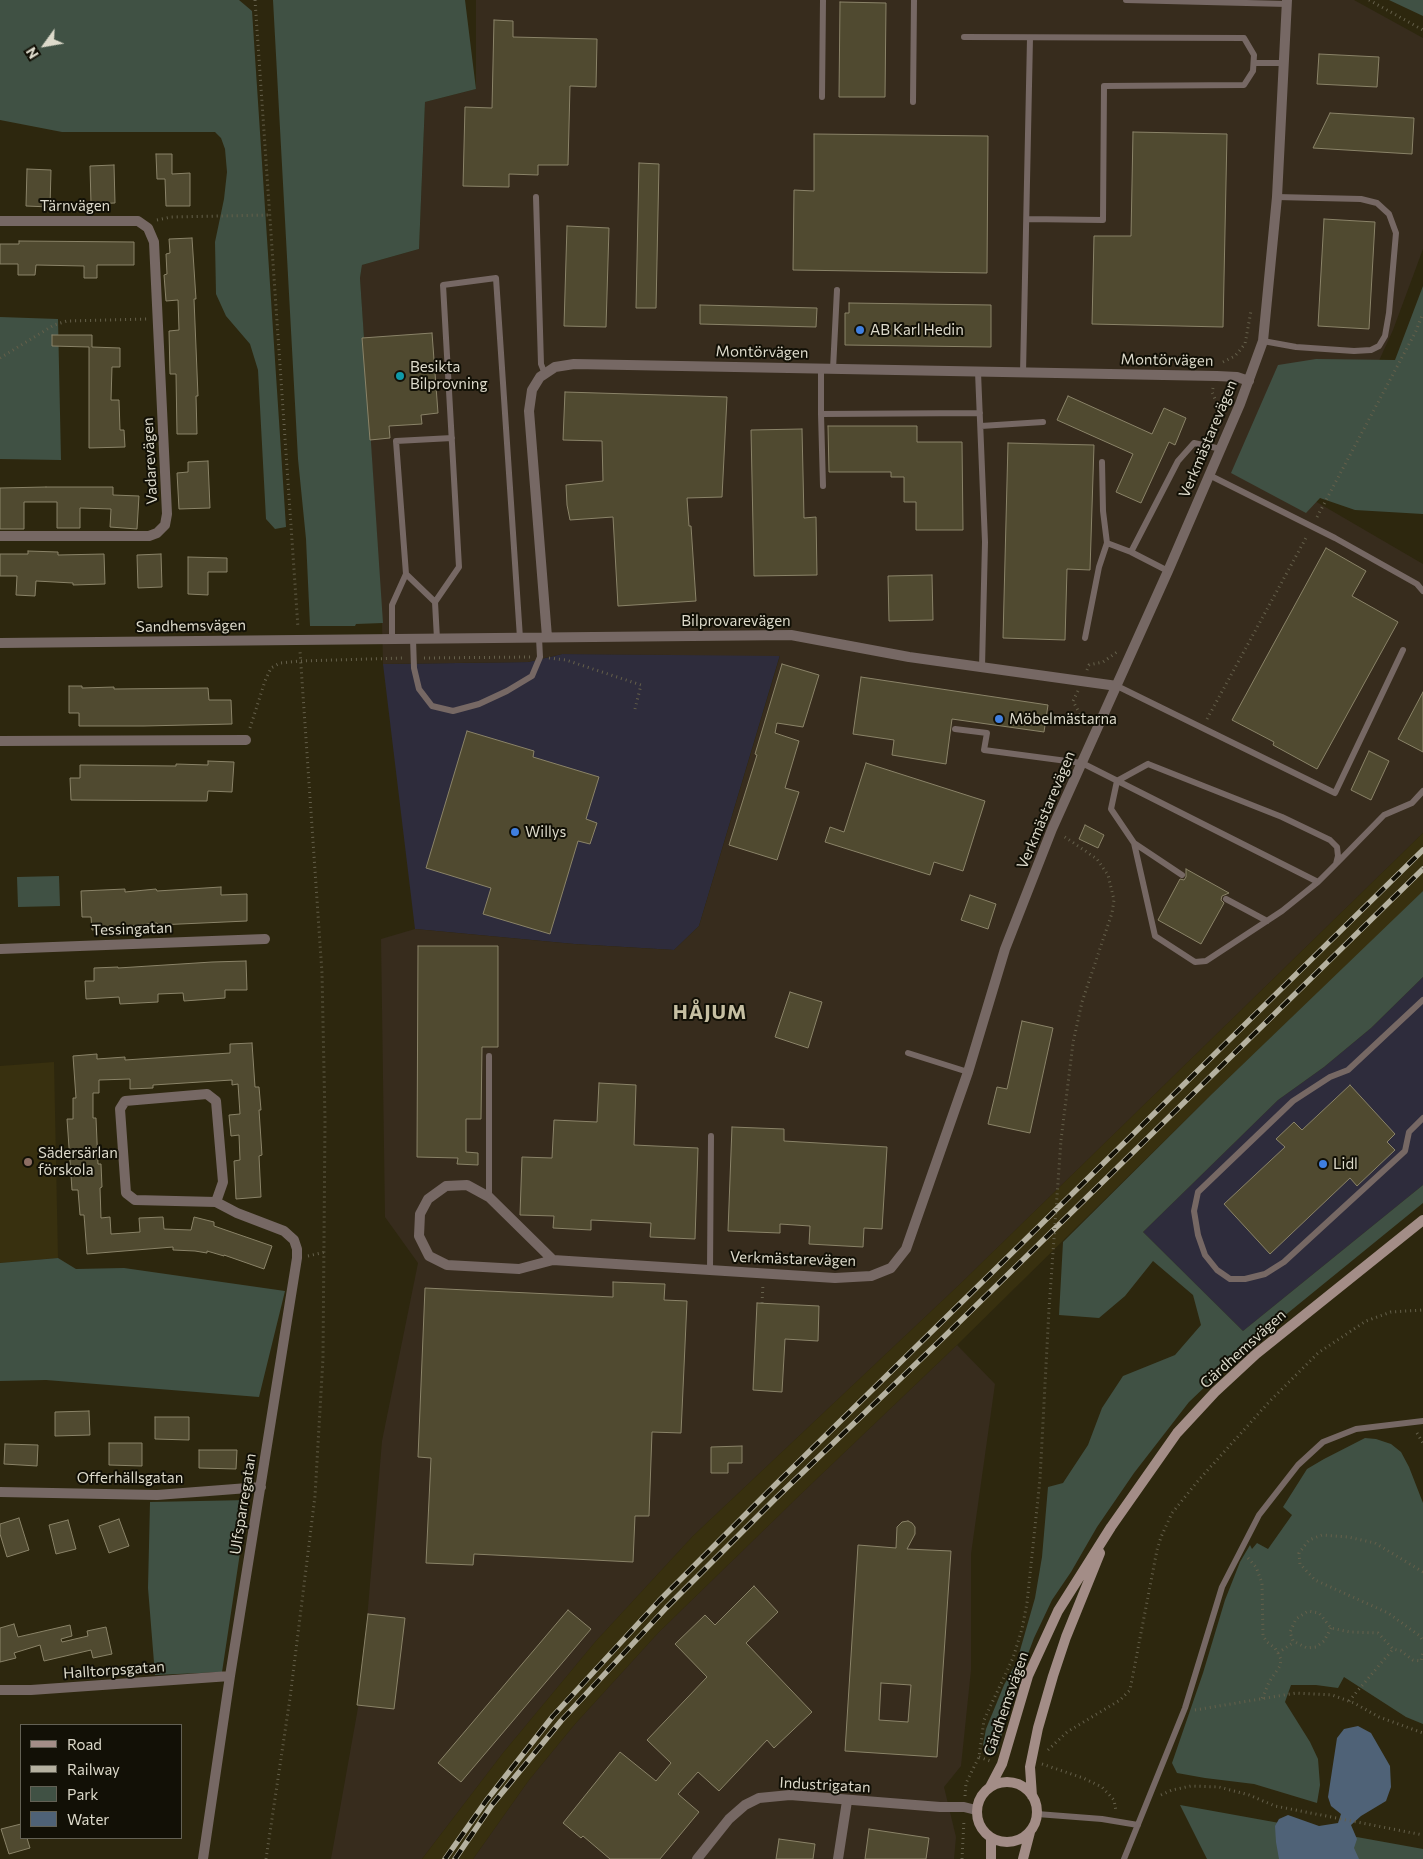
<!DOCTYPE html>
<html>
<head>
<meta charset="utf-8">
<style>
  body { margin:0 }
  #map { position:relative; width:1423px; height:1859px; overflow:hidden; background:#2d270e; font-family:Commissioner,sans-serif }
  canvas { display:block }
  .legend { position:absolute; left:20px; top:1724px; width:162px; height:115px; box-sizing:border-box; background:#121006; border:1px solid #636155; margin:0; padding:6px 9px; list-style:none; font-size:15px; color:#dddacb }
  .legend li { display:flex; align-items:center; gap:10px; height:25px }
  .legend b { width:25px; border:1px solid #636155 }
  .north { position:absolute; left:20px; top:20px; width:50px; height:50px; -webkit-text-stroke:4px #121006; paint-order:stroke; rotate:238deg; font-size:14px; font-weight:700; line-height:20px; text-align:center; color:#dddacb }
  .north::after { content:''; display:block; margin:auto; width:18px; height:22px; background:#dddacb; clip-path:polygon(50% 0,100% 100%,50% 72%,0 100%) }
</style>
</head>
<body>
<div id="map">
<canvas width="1423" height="1859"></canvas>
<ul class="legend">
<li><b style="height:6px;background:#a38d87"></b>Road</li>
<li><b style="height:6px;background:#b5b1a0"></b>Railway</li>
<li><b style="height:14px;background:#405144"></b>Park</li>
<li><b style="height:14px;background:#4f6277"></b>Water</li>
</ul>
<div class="north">N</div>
</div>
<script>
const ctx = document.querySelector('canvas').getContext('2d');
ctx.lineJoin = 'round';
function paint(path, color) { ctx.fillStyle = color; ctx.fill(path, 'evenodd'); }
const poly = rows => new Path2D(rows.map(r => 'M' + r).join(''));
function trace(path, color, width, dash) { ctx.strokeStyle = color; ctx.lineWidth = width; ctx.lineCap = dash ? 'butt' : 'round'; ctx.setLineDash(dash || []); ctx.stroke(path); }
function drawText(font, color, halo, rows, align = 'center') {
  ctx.font = font + ' Commissioner,sans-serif'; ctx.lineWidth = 4; ctx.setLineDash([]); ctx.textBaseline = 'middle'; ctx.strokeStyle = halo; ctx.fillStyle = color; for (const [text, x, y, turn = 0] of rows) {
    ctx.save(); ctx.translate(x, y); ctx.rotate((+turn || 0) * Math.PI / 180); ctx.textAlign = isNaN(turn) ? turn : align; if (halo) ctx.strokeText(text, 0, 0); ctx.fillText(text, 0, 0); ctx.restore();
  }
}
const commercial = poly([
  [562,654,780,655,699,926,674,950,574,944,415,929,383,664,528,662],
  [1423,977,1423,1185,1243,1331,1143,1232,1278,1100,1324,1067,1371,1028]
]);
const industrial = poly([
  [476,0,1354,0,1423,38,1423,249,1393,330,1315,501,1423,564,1423,833,959,1285,693,1536,596,1641,503,1753,422,1859,331,1859,361,1691,382,1441,418,1263,385,1217,381,939,415,929,574,944,674,950,699,926,780,656,562,654,528,662,383,664,382,623,360,278,362,265,419,249,425,102,476,89],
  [957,1345,995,1384,971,1554,971,1670,961,1766,944,1787,956,1837,954,1859,473,1859,529,1780,575,1724,659,1632,804,1491]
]);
const built = poly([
  [1423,833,1423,891,1401,914,1213,1093,957,1345,804,1491,659,1632,575,1724,529,1780,473,1859,422,1859,503,1753,596,1641,693,1536,959,1285],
  [54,1062,58,1258,0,1263,0,1066]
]);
const green = poly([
  [0,0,239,0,252,11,286,527,275,529,266,519,258,370,250,344,226,316,216,294,215,242,224,199,227,172,225,149,221,138,215,132,62,132,0,120],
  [273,0,465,0,476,89,425,102,419,249,362,265,360,278,383,623,356,624,355,626,310,626,306,539,298,459],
  [1389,0,1423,0,1423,16],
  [1423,286,1423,514,1355,510,1320,498,1306,513,1231,473,1278,365,1316,359,1395,360],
  [0,317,58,319,61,460,0,459],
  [59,876,60,906,18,907,17,877],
  [1423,891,1423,977,1371,1028,1324,1067,1278,1100,1143,1232,1243,1331,1423,1185,1423,1203,1251,1343,1189,1402,1134,1473,1097,1527,1071,1572,1052,1600,1034,1638,1011,1699,997,1753,985,1751,983,1745,986,1729,1004,1685,1017,1661,1035,1598,1042,1557,1048,1487,1063,1483,1088,1445,1102,1408,1123,1376,1175,1355,1201,1325,1193,1295,1153,1261,1125,1296,1099,1318,1059,1315,1063,1242,1213,1093],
  [58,1258,76,1269,124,1268,285,1291,259,1397,46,1380,0,1381,0,1263],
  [1365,1438,1376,1439,1391,1444,1401,1452,1409,1467,1423,1503,1423,1724,1406,1717,1344,1677,1338,1688,1316,1685,1291,1685,1285,1702,1310,1742,1318,1759,1320,1785,1317,1803,1254,1784,1205,1778,1177,1773,1172,1763,1203,1673,1225,1600,1240,1562,1250,1545,1252,1549,1257,1543,1268,1549,1292,1515,1283,1507,1307,1469,1324,1459],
  [248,1500,222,1672,155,1675,148,1588,150,1502],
  [1180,1805,1423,1849,1423,1859,1207,1859]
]);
const water = poly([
  [1358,1726,1371,1733,1390,1766,1391,1787,1386,1801,1361,1816,1351,1825,1357,1839,1354,1848,1359,1859,1279,1859,1276,1842,1275,1826,1279,1819,1288,1815,1319,1826,1338,1823,1341,1814,1331,1806,1328,1797,1337,1738,1344,1729]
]);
const building = poly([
  [840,2,886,3,885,97,839,97,840,2],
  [494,20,513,21,513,37,597,39,596,87,570,86,568,165,538,165,538,175,509,174,509,187,463,186,465,107,492,108,494,20],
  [1319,54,1379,57,1377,87,1317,84,1319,54],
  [1330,113,1414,118,1412,154,1313,148,1330,113],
  [1133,132,1227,134,1223,327,1092,324,1094,236,1131,236,1133,132],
  [814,134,988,136,987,273,793,270,794,190,814,191,814,134],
  [156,154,172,154,172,174,190,173,190,206,166,206,165,179,157,179,156,154],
  [639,163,659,164,656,308,636,308,639,163],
  [114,165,115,203,91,204,90,166,114,165],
  [27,169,51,170,50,207,26,206,27,169],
  [1324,219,1375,222,1369,329,1318,326,1324,219],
  [567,226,609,228,606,327,564,326,567,226],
  [192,238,196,299,194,299,198,396,196,396,197,434,177,434,176,374,170,374,169,331,179,330,178,300,166,301,164,275,167,274,166,254,170,253,169,239,192,238],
  [19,241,134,242,134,265,97,265,97,278,84,278,84,266,36,265,35,275,18,275,18,264,0,264,0,244,19,244,19,241],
  [849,303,991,305,991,347,845,345,845,313,849,313,849,303],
  [700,305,817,308,816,327,700,324,700,305],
  [432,333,438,413,421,415,422,424,389,426,390,438,370,440,362,338,432,333],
  [52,335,92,335,92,347,120,348,120,367,112,367,111,400,119,400,120,430,124,430,125,447,89,448,89,347,52,346,52,335],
  [565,392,727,397,722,497,687,498,689,526,691,526,696,601,618,606,613,517,570,520,567,505,566,485,603,481,602,441,563,440,565,392],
  [1068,396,1152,434,1164,408,1186,418,1175,445,1169,442,1141,503,1116,492,1133,454,1057,420,1068,396],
  [828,426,917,426,917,442,962,442,963,530,916,530,916,502,904,502,904,477,891,477,891,472,829,472,828,426],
  [802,429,804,518,816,517,817,575,754,576,751,430,802,429],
  [1008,443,1094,445,1090,570,1067,569,1065,640,1003,638,1008,443],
  [208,461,210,508,179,509,177,473,188,472,188,462,208,461],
  [46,487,113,487,113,495,139,496,137,529,110,527,111,509,80,508,80,528,57,528,57,502,24,502,24,529,0,529,0,488,46,487],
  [1326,548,1366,571,1352,596,1398,622,1317,769,1273,745,1274,742,1232,720,1326,548],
  [28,551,58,552,58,555,104,554,105,584,73,585,73,583,36,581,35,596,16,595,17,576,0,576,0,554,28,554,28,551],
  [161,554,162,587,138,588,137,555,161,554],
  [188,557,227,558,227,572,208,572,208,595,188,594,188,557],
  [932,575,933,620,889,621,888,576,932,575],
  [782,664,819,675,803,727,777,723,775,733,799,741,785,788,799,792,777,860,729,845,757,755,755,754,782,664],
  [861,677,1048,705,1044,732,952,719,946,764,892,755,894,740,853,734,861,677],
  [69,686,82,686,82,688,114,687,114,689,208,688,209,700,231,700,232,724,144,726,79,726,79,713,69,713,69,686],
  [1423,692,1423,752,1398,739,1423,692],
  [467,731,534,751,533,757,599,777,586,819,597,823,590,844,578,841,550,934,483,914,491,888,426,868,467,731],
  [1369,751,1389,761,1371,800,1351,790,1369,751],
  [208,761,234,762,232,792,208,791,207,801,71,800,70,778,80,778,80,765,176,766,176,764,208,765,208,761],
  [866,763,985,801,963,871,934,862,930,875,825,842,830,827,844,832,866,763],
  [1085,825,1104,835,1098,848,1079,839,1085,825],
  [1186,869,1229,893,1222,896,1221,900,1224,903,1201,944,1158,920,1180,879,1184,880,1186,877,1186,869],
  [221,887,221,895,247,894,247,921,158,925,157,923,92,930,91,917,82,917,81,891,125,889,125,892,156,889,157,891,221,887],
  [970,895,996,904,988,929,961,920,970,895],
  [418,946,498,946,498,1047,482,1047,481,1119,466,1119,466,1152,478,1153,478,1165,457,1164,458,1158,417,1157,418,946],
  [246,961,247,990,225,990,225,998,184,1001,183,993,158,994,158,1002,120,1004,119,997,86,999,85,981,94,981,94,968,118,967,118,968,212,962,246,961],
  [790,992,822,1002,808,1048,775,1037,790,992],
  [1022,1021,1053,1028,1030,1133,988,1124,997,1087,1007,1089,1022,1021],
  [252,1043,255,1087,259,1087,261,1110,259,1110,262,1155,259,1156,261,1197,236,1199,234,1161,240,1160,239,1135,231,1136,229,1115,240,1114,238,1084,232,1085,232,1080,153,1085,153,1088,130,1089,130,1079,99,1080,99,1093,93,1093,93,1118,96,1118,98,1164,101,1164,102,1187,100,1188,101,1218,110,1217,111,1234,140,1232,139,1218,163,1217,164,1229,191,1230,194,1217,214,1222,214,1226,272,1246,264,1269,224,1255,224,1256,207,1251,207,1253,195,1251,173,1250,173,1247,87,1254,84,1215,80,1215,78,1190,72,1190,67,1119,73,1119,73,1098,76,1098,73,1056,97,1054,97,1059,125,1057,125,1060,230,1053,230,1044,252,1043],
  [599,1083,636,1085,634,1145,698,1148,695,1239,650,1237,651,1223,591,1220,591,1230,553,1228,554,1216,520,1215,522,1157,552,1158,554,1120,597,1122,599,1083],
  [1350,1085,1395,1134,1387,1142,1395,1150,1357,1186,1350,1178,1270,1254,1224,1204,1285,1147,1276,1139,1294,1122,1302,1130,1350,1085],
  [732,1127,784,1129,784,1141,887,1147,882,1229,864,1228,863,1247,809,1244,810,1226,780,1224,780,1233,728,1231,732,1127],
  [613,1282,665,1284,664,1300,687,1301,681,1433,652,1432,649,1516,635,1516,633,1562,474,1554,473,1565,426,1563,431,1458,418,1457,425,1288,613,1297,613,1282],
  [757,1303,819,1306,818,1341,785,1339,782,1392,753,1390,757,1303],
  [89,1411,90,1435,55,1436,55,1412,89,1411],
  [155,1417,189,1417,189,1440,155,1439,155,1417],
  [109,1443,142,1443,142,1466,109,1465,109,1443],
  [5,1444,38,1445,37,1466,4,1464,5,1444],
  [742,1446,742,1463,728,1463,728,1473,711,1473,711,1447,742,1446],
  [199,1450,237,1450,236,1469,199,1468,199,1450],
  [19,1518,29,1550,7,1557,0,1534,0,1524,19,1518],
  [119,1519,129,1546,109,1553,99,1526,119,1519],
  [68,1520,76,1549,56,1554,49,1525,68,1520],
  [908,1521,912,1523,915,1527,915,1534,907,1549,951,1551,937,1757,845,1751,858,1545,896,1548,897,1527,902,1522,908,1521],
  [881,1683,911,1685,908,1722,879,1720,881,1683],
  [754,1586,778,1612,746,1643,812,1712,774,1748,767,1740,719,1791,698,1772,678,1794,699,1812,660,1859,610,1859,583,1836,581,1838,563,1823,620,1752,656,1781,671,1763,647,1740,707,1677,675,1644,705,1615,715,1625,754,1586],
  [568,1610,591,1629,461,1782,438,1763,568,1610],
  [368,1614,405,1618,394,1709,357,1705,368,1614],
  [14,1624,18,1637,70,1625,72,1636,61,1639,62,1642,88,1636,87,1631,106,1627,112,1654,93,1658,91,1650,44,1661,40,1645,14,1653,16,1658,0,1662,0,1628,14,1624],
  [21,1824,21,1838,27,1838,30,1848,9,1854,1,1829,21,1824],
  [869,1829,929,1838,926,1859,865,1859,869,1829],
  [779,1839,815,1844,813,1859,776,1859,779,1839]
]);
const path = poly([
  [255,0,298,628],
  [1369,0,1423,30],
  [157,220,171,217,270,215],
  [0,358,54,325,67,321,147,319],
  [1223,362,1235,356,1245,344,1251,311],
  [1213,388,1212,392,1222,415],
  [1317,517,1416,331,1423,313],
  [424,658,530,657],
  [549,658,566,660,641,685,635,709],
  [1087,670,1089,665,1103,662,1117,652],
  [1078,691,1073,701,1082,718,1083,727],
  [1207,719,1307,536],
  [250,728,265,681,271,668,280,663,300,661,405,658],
  [1061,1140,1073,1043,1082,1002,1112,913,1114,900,1108,875,1097,859,1062,835],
  [308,1256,325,1252],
  [762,1303,763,1284],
  [1417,1433,1423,1443],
  [1248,1558,1256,1567,1262,1583,1263,1636,1267,1642,1275,1648,1281,1659,1280,1666,1269,1682,1262,1699],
  [1423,1572,1375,1543,1348,1537,1322,1535,1309,1540,1299,1553,1300,1564,1315,1580,1388,1613,1420,1636,1423,1641],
  [1331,1628,1324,1641,1316,1647,1307,1648,1293,1641,1290,1632,1296,1619,1308,1611,1319,1613,1331,1628,1350,1632,1378,1633,1393,1649,1401,1651,1413,1660,1421,1661,1423,1652],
  [1278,1653,1294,1642],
  [1349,1701,1393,1649],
  [1195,1710,1296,1693,1332,1695,1354,1703,1379,1717,1423,1733],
  [1048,1750,1067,1732,1120,1700,1130,1690,1157,1550,1161,1537,1172,1513,1197,1482,1269,1402,1318,1353,1366,1321,1391,1312,1423,1310],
  [979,1757,990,1761],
  [1042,1764,1083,1778,1102,1787,1114,1800,1116,1811],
  [1161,1795,1172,1790,1191,1786,1219,1787,1249,1795,1275,1806,1423,1835],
  [965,1796,966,1783,979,1757,984,1720,1013,1658,1022,1629,1027,1603,1040,1479,1049,1309],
  [266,1859,290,1698,315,1496,323,1358,325,1120,322,973,300,651],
  [962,1859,964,1820]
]);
const lane = poly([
  [1126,0,1287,4],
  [964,37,1244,38,1254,55,1253,71,1244,85,1104,86,1103,220,1027,219],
  [1254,63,1283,63],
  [822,97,823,0],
  [913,102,914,0],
  [536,197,541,364,545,374],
  [1263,341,1296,347,1354,351,1371,350,1379,346,1385,336,1389,313,1396,233,1389,214,1377,203,1361,199,1277,197],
  [821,369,821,414,980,413],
  [833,369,837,290],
  [978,372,985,542,982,667],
  [1023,373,1030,38],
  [821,414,823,486],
  [981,426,1043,422],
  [1102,462,1103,511,1107,543,1131,552],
  [1209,475,1335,538,1417,584,1423,591],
  [1168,571,1131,552,1178,461,1194,443,1221,449],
  [406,574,435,602],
  [1085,638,1099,567,1107,543],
  [413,639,414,668,419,689,432,706,453,711,479,704,507,691,532,676,540,657,539,638],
  [437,639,435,602,459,567,443,285,496,278,520,638],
  [392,640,392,605,406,574,396,441,452,438],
  [1117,686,1335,793,1403,650],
  [955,729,987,733,984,750,1082,763,1318,882],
  [1148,764,1282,817,1330,840,1337,847,1338,856,1336,864,1318,882,1282,911,1206,961,1195,962,1155,936,1134,843,1111,809,1117,781,1148,764],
  [1134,843,1182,875],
  [1337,863,1384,815,1412,803,1423,791],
  [1226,899,1267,921],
  [1423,1000,1348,1070,1330,1077,1293,1101,1198,1192,1194,1211,1198,1235,1205,1255,1217,1270,1230,1279,1245,1279,1265,1274,1284,1262,1405,1151,1409,1132,1423,1118],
  [908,1053,968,1072],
  [489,1197,489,1056],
  [710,1270,711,1136],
  [1037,1814,1102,1819,1138,1825],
  [1124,1859,1185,1708,1222,1587,1259,1515,1298,1465,1323,1442,1356,1429,1423,1421]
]);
const street = poly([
  [0,221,138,221,148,228,154,242,167,514,165,525,157,533,149,536,0,536],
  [547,637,529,411,532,390,540,377,555,367,574,364,1217,376,1237,377,1249,381],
  [0,643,791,635,909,657,1117,686],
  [0,741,246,740],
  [0,949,265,939],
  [553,1260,489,1197,467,1185,446,1186,428,1199,420,1214,419,1236,429,1256,447,1265,519,1269,553,1260,835,1278,871,1276,891,1268,906,1249,968,1072,1005,949,1052,829,1168,571,1240,404,1263,341,1277,197,1287,0],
  [0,1492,157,1495,261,1487],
  [0,1690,31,1690,230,1676],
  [203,1859,230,1676,297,1258,297,1249,294,1240,284,1231,237,1213,216,1202,135,1200,126,1193,120,1109,125,1101,207,1094,216,1101,223,1182,216,1202],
  [697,1859,729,1819,745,1805,759,1798,790,1795,940,1807,964,1807,976,1810],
  [838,1859,847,1801]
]);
const secondary = poly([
  '977 1812a30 30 0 1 1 60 0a30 30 0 1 1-60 0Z',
  [990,1787,1002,1764,1028,1676,1058,1611,1111,1527,1177,1433,1215,1392,1256,1354,1423,1220],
  [1032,1796,1030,1767,1038,1728,1053,1676,1066,1637,1100,1553],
  [991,1859,991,1839],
  [1023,1859,1030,1832]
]);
const rail = poly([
  [445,1859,486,1801,553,1716,659,1601,768,1492,1423,850],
  [455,1859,492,1805,561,1721,666,1608,775,1499,946,1335,1423,869]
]);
const pathBridge = poly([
  [1049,1309,1061,1140]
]);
const markers = [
  [860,330,5,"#3f7fe0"],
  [400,376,5,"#0f9aa8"],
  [999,719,5,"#3f7fe0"],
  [515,832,5,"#3f7fe0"],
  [28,1162,5,"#8d6e63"],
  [1323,1164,5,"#3f7fe0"]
];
const streetNames = [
  ["Tärnvägen",75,206],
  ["Montörvägen",762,352,1],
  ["Montörvägen",1167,360,1],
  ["Verkmästarevägen",1208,439,-67],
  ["Vadarevägen",150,461,-93],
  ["Bilprovarevägen",736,621],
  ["Sandhemsvägen",191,626,-1],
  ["Verkmästarevägen",1046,810,-67],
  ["Tessingatan",132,929,-2],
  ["Verkmästarevägen",793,1259,2],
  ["Gärdhemsvägen",1243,1349,-42],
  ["Offerhällsgatan",130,1478],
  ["Ulfsparregatan",243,1504,-81],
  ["Halltorpsgatan",114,1670,-4],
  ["Gärdhemsvägen",1006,1704,-71],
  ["Industrigatan",825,1785,3]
];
const poiNames = [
  ["AB Karl Hedin",870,330],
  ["Besikta",410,367],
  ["Bilprovning",410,384],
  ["Möbelmästarna",1009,719],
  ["Willys",525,832],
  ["Sädersärlan",38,1153],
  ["förskola",38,1170],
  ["Lidl",1333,1164]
];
const districtNames = [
  ["HÅJUM",710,1012]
];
paint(commercial, '#2e2c3c');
paint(industrial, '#372c1d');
paint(built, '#38300f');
paint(green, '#405144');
paint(water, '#4f6277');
paint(building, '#504a30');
trace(building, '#8a8368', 1);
trace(path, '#65604b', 3, [1, 4]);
trace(lane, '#766864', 6);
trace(street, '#766864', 10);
trace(secondary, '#a38d87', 10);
trace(rail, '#b5b1a0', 5.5);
trace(rail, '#121006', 4, [11]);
trace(pathBridge, '#65604b', 3, [1, 4]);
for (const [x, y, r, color] of markers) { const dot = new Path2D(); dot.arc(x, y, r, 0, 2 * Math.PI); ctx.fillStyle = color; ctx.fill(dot); trace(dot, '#121006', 2); }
drawText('15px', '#dddacb', '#121006', streetNames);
drawText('15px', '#dddacb', '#121006', poiNames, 'left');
ctx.letterSpacing = '1px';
drawText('bold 20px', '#c6bfa2', '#121006', districtNames);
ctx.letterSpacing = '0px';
</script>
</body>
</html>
